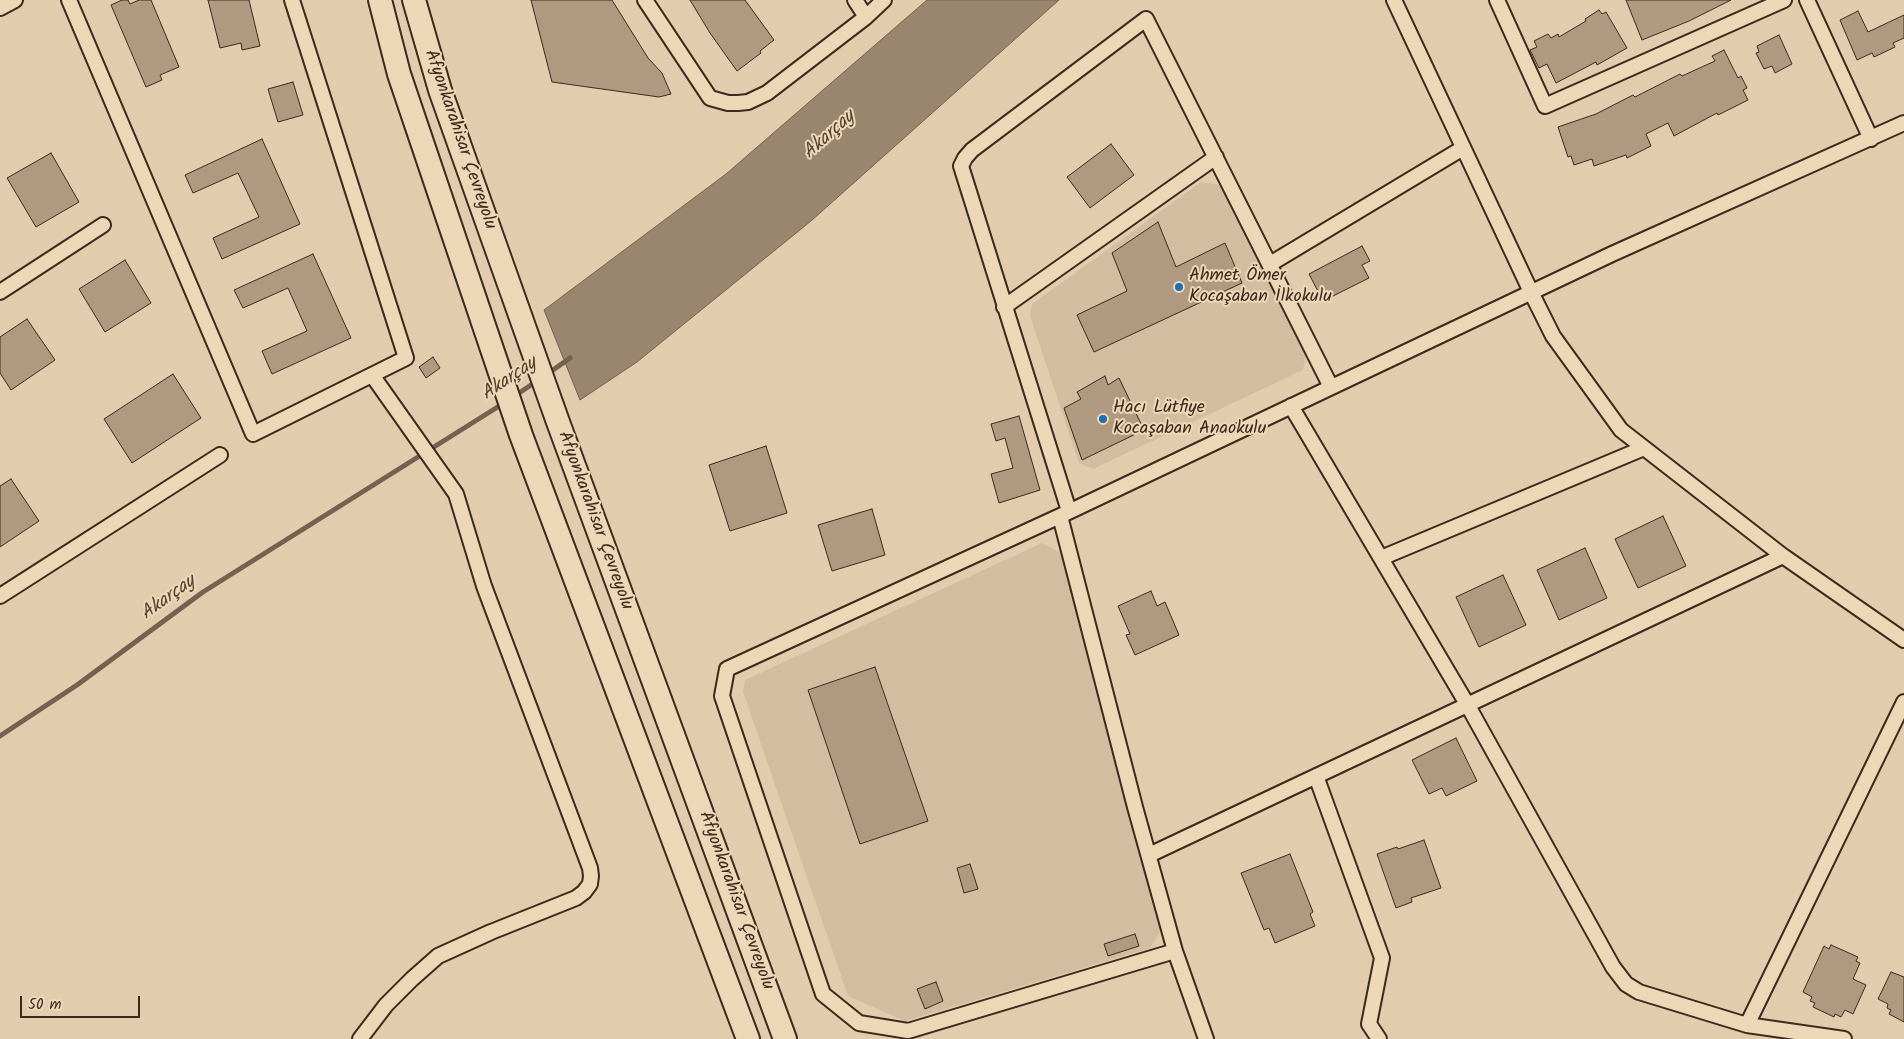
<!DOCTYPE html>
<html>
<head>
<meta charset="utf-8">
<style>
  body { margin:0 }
  #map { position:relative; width:1904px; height:1039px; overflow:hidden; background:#e3ccae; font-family:Kalam,sans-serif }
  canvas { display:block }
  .scale { position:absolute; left:20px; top:996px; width:120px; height:22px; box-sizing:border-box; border:2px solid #3b2a1e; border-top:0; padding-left:6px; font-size:15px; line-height:18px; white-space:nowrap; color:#3b2a1e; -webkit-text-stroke:4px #eed7b7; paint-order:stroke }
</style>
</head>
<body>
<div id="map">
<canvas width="1904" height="1039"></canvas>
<div class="scale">50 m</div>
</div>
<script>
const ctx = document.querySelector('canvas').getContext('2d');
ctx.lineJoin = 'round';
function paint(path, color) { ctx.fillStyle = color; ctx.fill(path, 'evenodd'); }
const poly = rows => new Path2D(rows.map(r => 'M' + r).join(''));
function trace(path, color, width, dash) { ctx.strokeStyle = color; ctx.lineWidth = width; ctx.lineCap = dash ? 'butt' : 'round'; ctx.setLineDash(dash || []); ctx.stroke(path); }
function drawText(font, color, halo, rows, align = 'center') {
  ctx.font = font + ' Kalam,sans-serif'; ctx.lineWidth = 4; ctx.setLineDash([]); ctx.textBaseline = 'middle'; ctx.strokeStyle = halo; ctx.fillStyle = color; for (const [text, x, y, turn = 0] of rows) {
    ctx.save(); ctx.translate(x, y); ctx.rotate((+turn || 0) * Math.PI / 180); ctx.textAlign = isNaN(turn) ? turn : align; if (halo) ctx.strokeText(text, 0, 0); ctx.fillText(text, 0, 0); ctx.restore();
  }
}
const built = poly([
  [1201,182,1221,185,1306,355,1303,370,1093,469,1079,463,1030,316,1032,304],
  [1042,543,1061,553,1160,932,1150,948,905,1021,848,996,743,692,745,680]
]);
const water = poly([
  [927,0,1059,0,811,221,637,362,580,400,544,310,726,174,927,0]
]);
const stream = poly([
  [546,375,570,358],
  [513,397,537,381],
  [0,736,77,685,203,592,504,403]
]);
const building = poly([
  [122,0,128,0,130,4,139,0,151,0,179,67,160,75,162,80,146,87,111,5,122,0],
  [208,0,249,0,260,46,242,50,241,43,220,48,208,0],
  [531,0,612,0,648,58,662,73,671,94,659,97,552,82,531,0],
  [690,0,745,0,774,40,760,51,761,53,737,71,710,33,690,0],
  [1626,0,1731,0,1689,21,1642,40,1626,0],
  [1599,10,1602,14,1606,12,1627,48,1597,65,1596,62,1556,83,1547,64,1539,68,1530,50,1537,47,1534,41,1548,34,1551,38,1558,34,1559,37,1586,21,1585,19,1599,10],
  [1858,11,1868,32,1904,15,1904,38,1893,43,1895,47,1874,57,1872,53,1857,60,1840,20,1858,11],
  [1779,35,1792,64,1775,73,1772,66,1764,69,1756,53,1759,52,1757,46,1779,35],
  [1724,50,1738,78,1741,76,1747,88,1743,90,1748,100,1718,115,1717,113,1674,136,1668,123,1646,134,1651,146,1627,158,1626,155,1594,166,1592,159,1574,165,1571,156,1568,157,1558,127,1596,114,1633,95,1635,97,1680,74,1682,76,1715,61,1712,56,1724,50],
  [293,82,303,115,278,122,268,89,293,82],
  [262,139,300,224,222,259,213,238,259,217,238,173,193,193,185,175,262,139],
  [1111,144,1134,175,1090,208,1067,177,1111,144],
  [51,153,79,202,36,227,7,178,51,153],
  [1158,222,1176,267,1225,243,1242,283,1094,352,1077,315,1127,291,1112,253,1158,222],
  [1362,246,1370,261,1362,265,1369,278,1323,301,1309,274,1362,246],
  [313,254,351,338,272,374,262,351,307,331,288,288,243,308,234,290,313,254],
  [125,260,151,303,105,332,79,289,125,260],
  [27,319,55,360,11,390,0,373,0,337,27,319],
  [433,357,440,368,426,378,419,367,433,357],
  [173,374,201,418,132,463,104,419,173,374],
  [1105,376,1108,385,1119,378,1144,430,1082,460,1064,408,1081,399,1077,392,1105,376],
  [1019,416,1040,490,999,503,991,474,1013,468,1005,438,996,441,991,424,1019,416],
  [766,446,787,513,730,531,709,465,766,446],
  [11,479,39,521,0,547,0,486,11,479],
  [872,509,885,555,832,571,818,525,872,509],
  [1663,516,1686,566,1638,588,1615,539,1663,516],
  [1585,548,1607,598,1559,620,1537,570,1585,548],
  [1503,575,1526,625,1479,647,1456,597,1503,575],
  [1151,591,1157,606,1165,602,1179,635,1135,655,1126,635,1130,634,1118,606,1151,591],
  [875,667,928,821,860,844,808,690,875,667],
  [1456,738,1477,781,1446,796,1442,788,1429,794,1412,760,1456,738],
  [1424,840,1441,888,1411,898,1412,902,1396,908,1377,854,1397,847,1398,849,1424,840],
  [1290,854,1313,912,1310,914,1315,926,1275,943,1269,928,1264,930,1241,873,1290,854],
  [970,864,978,889,964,893,957,868,970,864],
  [1135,934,1139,946,1108,956,1104,944,1135,934],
  [1831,945,1858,957,1856,961,1860,963,1853,979,1866,985,1853,1014,1845,1010,1841,1017,1835,1014,1834,1017,1813,1007,1815,1003,1810,1001,1812,997,1803,992,1824,946,1829,949,1831,945],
  [1891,972,1904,977,1904,1022,1889,1014,1891,1010,1887,1008,1888,1004,1878,999,1891,972],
  [936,982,943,1001,925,1009,917,989,936,982]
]);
const minor = poly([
  [69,0,253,434,406,358,292,0],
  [645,0,710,98,728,103,738,103,748,102,767,93,866,17,884,0],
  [855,0,866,17],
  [1394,0,1531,292,1553,336,1621,430,1783,556,1904,640],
  [1497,0,1545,106,1784,0],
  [1807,0,1871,139],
  [0,8,15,0],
  [1270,264,1463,148],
  [0,292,103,225],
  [1004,307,1216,157],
  [1291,406,1467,704,1613,967,1626,984,1639,992,1747,1025,1844,1039],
  [1069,511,961,166,965,158,972,150,1146,19,1331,387],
  [1060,516,1135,807,1175,951,1206,1039],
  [1381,558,1644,448],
  [0,596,220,455],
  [1316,776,1382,958,1369,1024,1379,1039],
  [1149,855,1783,556],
  [1175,951,908,1031,859,1023,823,994,722,696,727,669,1060,516,1612,254,1904,123],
  [1747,1025,1904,702],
  [360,1039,386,1005,412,979,438,956,491,932,576,898,584,892,590,884,591,876,590,868,484,586,456,494,372,375]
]);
const trunk = poly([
  [380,0,399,74,521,435,748,1039],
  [414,0,440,90,558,422,785,1039]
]);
const markers = [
  [1179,287,5,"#1f6fb2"],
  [1103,419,5,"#1f6fb2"]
];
const streetNames = [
  ["Afyonkarahisar Çevreyolu",459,140,71],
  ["Afyonkarahisar Çevreyolu",594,521,70],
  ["Afyonkarahisar Çevreyolu",735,901,70]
];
const poiNames = [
  ["Ahmet Ömer",1189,277],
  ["Kocaşaban İlkokulu",1189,298],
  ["Hacı Lütfiye",1113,409],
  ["Kocaşaban Anaokulu",1113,430]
];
const waterNames = [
  ["Akarçay",830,136,-42],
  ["Akarçay",510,380,-34],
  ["Akarçay",169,599,-36]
];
paint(built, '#d3bda0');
paint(water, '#9a866f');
trace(water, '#74614f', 1);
trace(stream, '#74614f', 5);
paint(building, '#af9980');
trace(building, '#3b2a1e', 1);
trace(minor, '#3b2a1e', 18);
trace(trunk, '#3b2a1e', 26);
trace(minor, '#eed7b7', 14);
trace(trunk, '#eed7b7', 22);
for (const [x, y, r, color] of markers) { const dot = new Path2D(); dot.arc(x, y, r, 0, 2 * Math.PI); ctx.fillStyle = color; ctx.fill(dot); trace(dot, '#eed7b7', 2); }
drawText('18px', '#3b2a1e', '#eed7b7', streetNames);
drawText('18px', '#3b2a1e', '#eed7b7', poiNames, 'left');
drawText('italic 19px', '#534132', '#eed7b7', waterNames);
</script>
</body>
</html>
